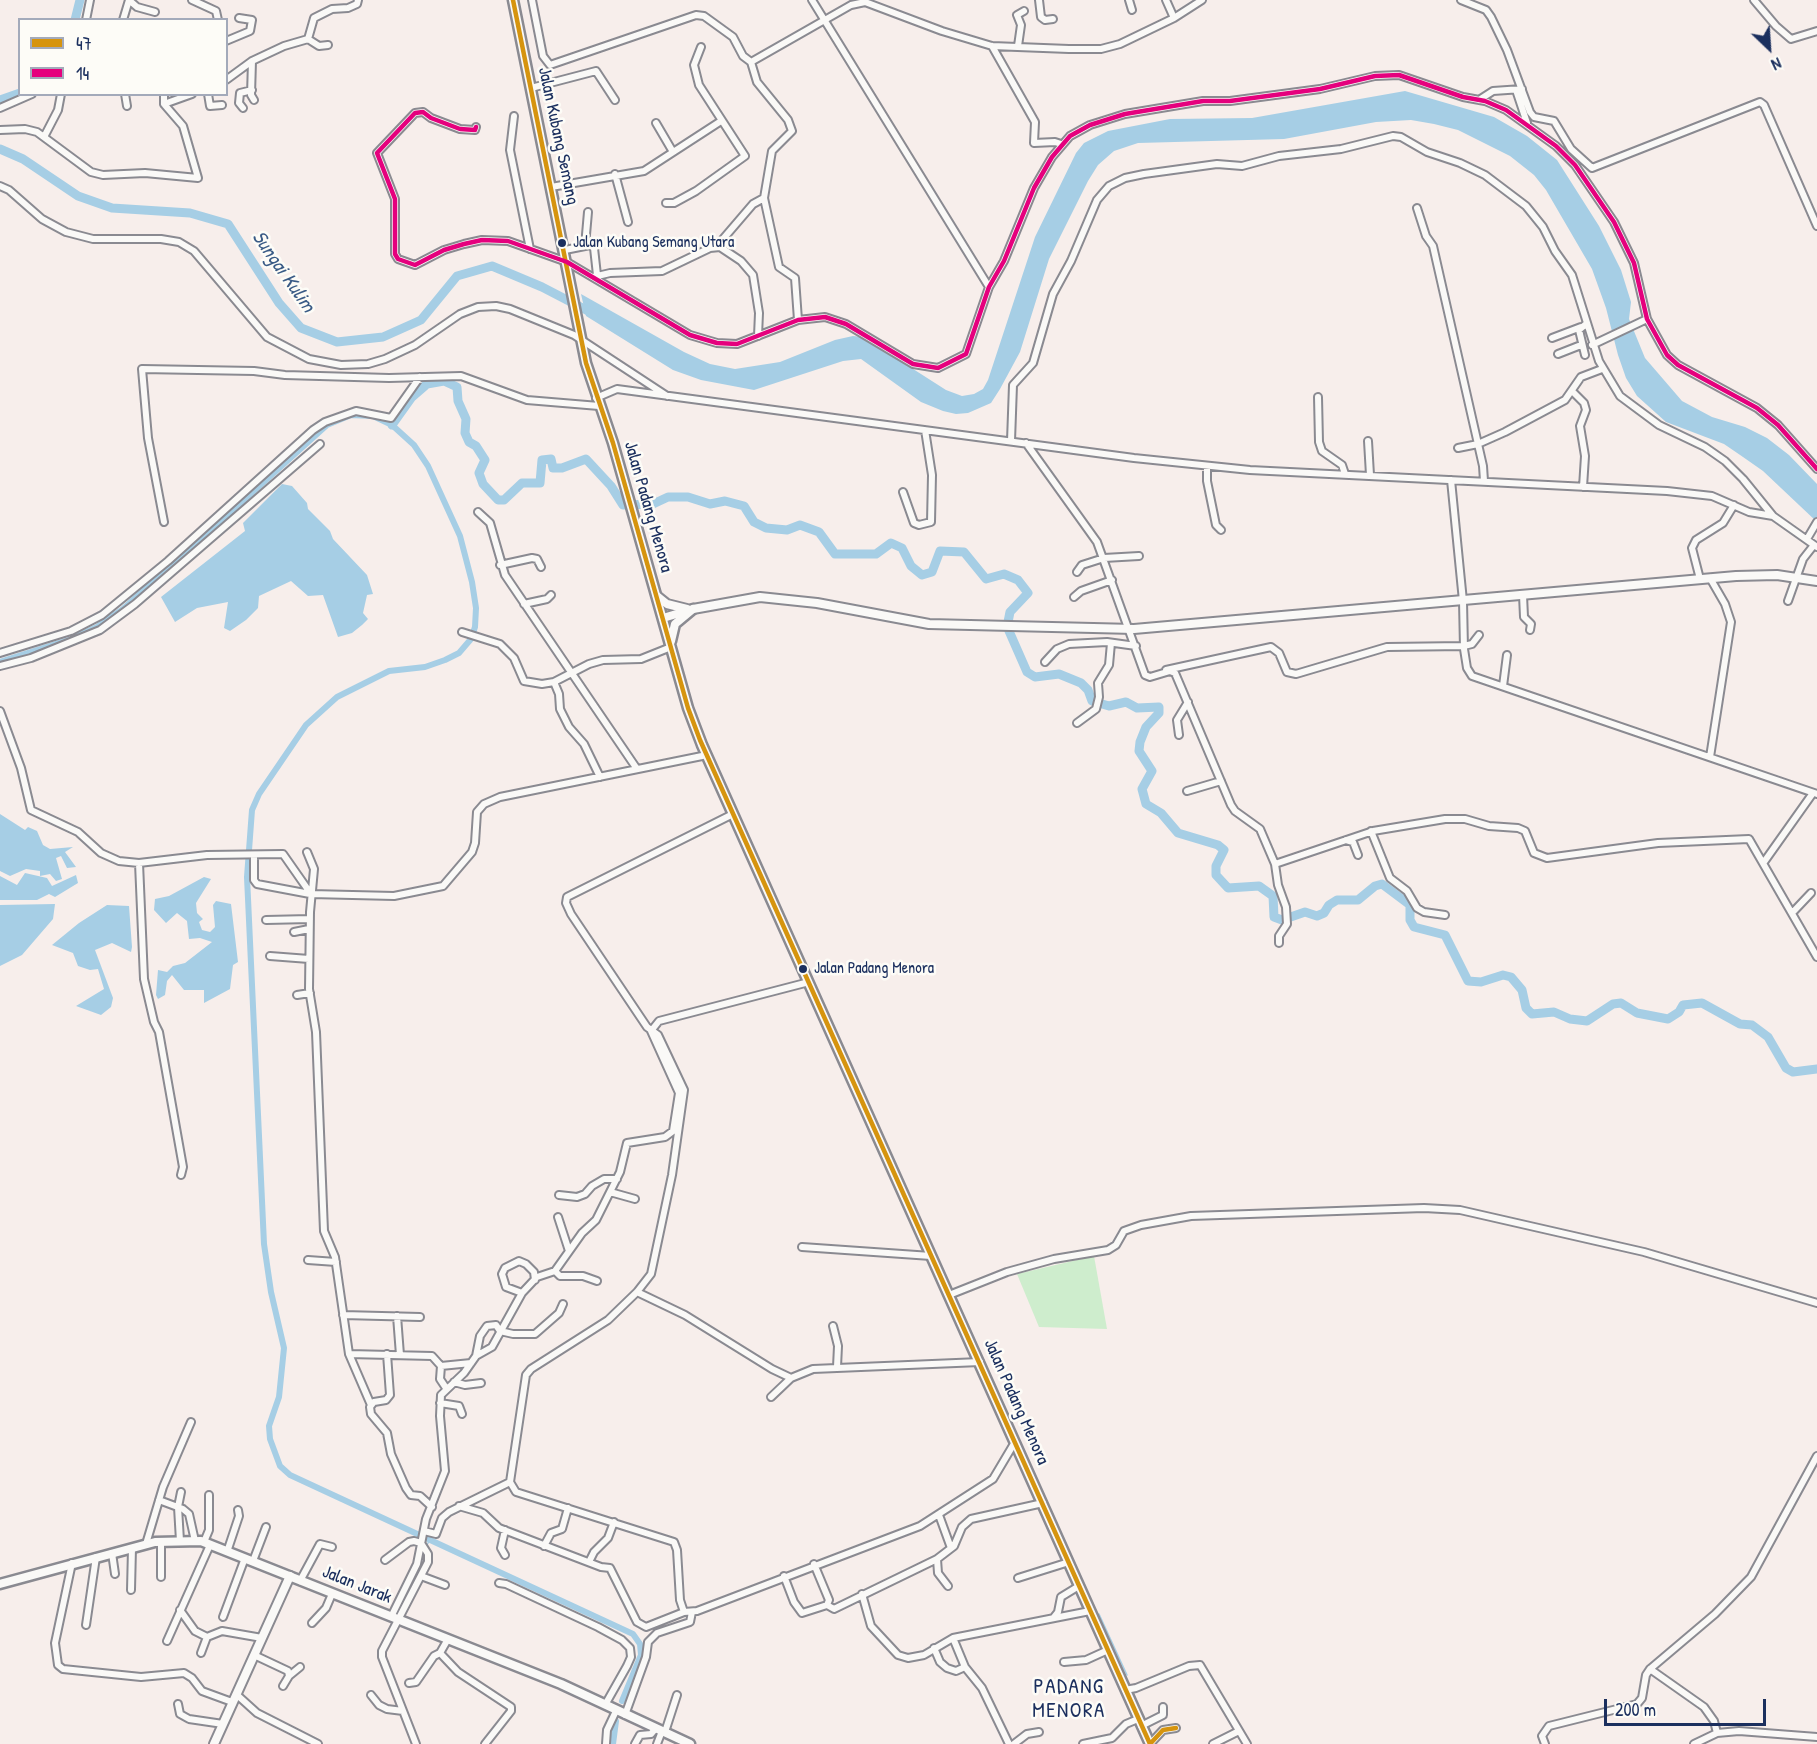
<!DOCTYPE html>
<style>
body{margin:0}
#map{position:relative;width:1817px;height:1744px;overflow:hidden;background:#f7eeeb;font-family:"Patrick Hand",sans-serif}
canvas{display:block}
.legend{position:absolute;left:18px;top:18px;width:210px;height:78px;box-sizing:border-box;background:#fdfcf7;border:2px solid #a3aaba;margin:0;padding:8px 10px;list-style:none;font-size:18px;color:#1b2f5e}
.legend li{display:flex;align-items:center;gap:12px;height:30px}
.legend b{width:30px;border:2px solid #a3aaba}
.north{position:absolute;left:1739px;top:18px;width:60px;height:60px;-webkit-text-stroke:4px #fdfcf7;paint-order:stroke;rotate:155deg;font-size:16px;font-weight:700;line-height:24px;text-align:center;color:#1b2f5e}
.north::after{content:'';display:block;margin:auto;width:21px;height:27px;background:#1b2f5e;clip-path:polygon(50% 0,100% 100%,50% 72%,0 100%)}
.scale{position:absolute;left:1604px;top:1699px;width:162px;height:27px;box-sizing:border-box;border:3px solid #1b2f5e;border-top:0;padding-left:8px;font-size:18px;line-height:21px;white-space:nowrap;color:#1b2f5e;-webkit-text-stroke:4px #fdfcf7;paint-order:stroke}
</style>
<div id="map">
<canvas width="1817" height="1744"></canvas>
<ul class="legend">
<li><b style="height:8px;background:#d6940e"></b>47</li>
<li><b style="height:8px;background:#e5007d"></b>14</li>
</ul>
<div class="north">N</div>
<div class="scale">200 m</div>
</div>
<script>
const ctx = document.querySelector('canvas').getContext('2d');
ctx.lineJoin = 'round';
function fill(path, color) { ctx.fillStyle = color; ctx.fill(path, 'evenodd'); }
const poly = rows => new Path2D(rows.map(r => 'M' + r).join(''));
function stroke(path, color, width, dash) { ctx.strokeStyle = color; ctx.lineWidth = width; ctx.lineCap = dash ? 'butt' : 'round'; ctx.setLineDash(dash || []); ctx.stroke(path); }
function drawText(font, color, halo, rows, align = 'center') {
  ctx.font = font + ' "Patrick Hand",sans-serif'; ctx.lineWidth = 5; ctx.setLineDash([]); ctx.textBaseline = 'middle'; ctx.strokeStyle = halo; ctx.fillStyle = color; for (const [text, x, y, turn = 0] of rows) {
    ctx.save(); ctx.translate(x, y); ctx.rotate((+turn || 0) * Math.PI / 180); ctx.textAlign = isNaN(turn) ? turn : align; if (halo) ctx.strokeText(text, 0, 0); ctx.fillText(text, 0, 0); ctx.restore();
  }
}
const green = poly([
 [1094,1256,1107,1329,1039,1327,1017,1274]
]);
const water = poly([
 [1405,91,1494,117,1527,136,1557,160,1599,226,1621,270,1631,302,1629,319,1645,358,1682,401,1712,417,1745,427,1767,438,1789,455,1817,484,1817,522,1763,471,1743,457,1724,444,1666,422,1637,396,1626,378,1618,355,1606,308,1592,269,1546,190,1534,175,1510,156,1458,130,1434,124,1411,120,1376,122,1284,139,1138,143,1114,151,1098,165,1088,181,1049,259,1020,352,1000,389,991,403,968,413,956,414,943,411,921,402,861,359,843,361,754,390,701,380,673,370,586,316,581,294,684,352,710,364,735,369,780,362,835,340,853,336,863,337,946,390,962,396,974,394,983,389,988,380,1035,237,1076,153,1084,143,1108,131,1170,119,1252,118],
 [282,484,292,486,307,503,308,509,330,531,333,539,367,575,373,594,367,595,363,613,368,619,362,625,352,633,338,637,323,595,308,596,291,581,259,596,258,608,246,620,230,631,224,628,228,602,197,608,175,622,161,597,245,531,243,523],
 [0,814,25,830,28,827,37,831,43,845,50,849,73,847,65,852,76,867,67,868,61,856,56,858,62,879,56,881,50,874,40,876,40,871,26,869,10,876,0,871],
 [25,873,47,878,52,886,76,875,78,883,55,897,49,894,37,900,0,900,0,876,17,885],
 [204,877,211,879,196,903,197,913,203,919,199,922,202,930,210,932,215,927,213,905,216,901,231,904,238,962,233,965,230,989,204,1003,204,990,184,990,172,975,167,981,165,995,158,999,156,995,158,970,167,972,173,966,185,963,212,942,200,938,189,939,187,921,177,913,166,923,154,910,155,899,169,896],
 [55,904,53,919,22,955,0,966,0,905],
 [107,905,129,906,132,947,131,952,112,943,95,950,113,998,111,1007,101,1015,76,1006,104,989,98,969,90,970,78,966,73,953,52,945,79,923]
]);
const stream = poly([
 [427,1545,430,1539],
 [421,1562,425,1552],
 [401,1606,414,1577],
 [1099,1614,1127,1675]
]);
const canal = poly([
 [77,636,97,627,123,609,327,425,351,415,373,416,392,425,414,445,428,466,460,536,472,582,476,608,475,627,471,639,459,653,445,660,425,667,389,671,337,697,306,725,259,794,252,810,247,877,264,1244,271,1292,284,1348,279,1397,269,1426,270,1439,280,1466,290,1475,633,1634,640,1644,641,1655,622,1701],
 [0,662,68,640],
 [613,1744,616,1721]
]);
const river = poly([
 [75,20,80,0],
 [0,100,20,93],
 [0,149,23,159,78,196,112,208,190,213,228,224,279,303,301,328,337,342,383,337,421,320,457,276,492,266,542,287,594,314],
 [392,425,412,397,427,384,444,381,457,387,458,401,466,419,465,433,469,442,476,446,485,460,479,473,483,484,498,500,504,500,522,483,540,483,542,460,551,459,553,468,562,468,586,459,611,486,623,505,653,504,668,497,688,497,710,504,725,501,744,506,754,522,766,528,787,530,800,525,819,532,835,554,876,554,891,543,902,548,911,566,922,575,932,572,940,551,964,552,986,579,1004,574,1018,580,1028,593,1010,612,1008,622],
 [1009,631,1027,672,1035,677,1059,674,1081,683,1088,690,1092,701,1109,706,1126,702,1137,708,1159,707,1159,713,1146,727,1140,742,1139,751,1152,771,1142,789,1146,804,1161,813,1178,833,1218,845,1224,850,1216,866,1216,875,1228,888,1259,886,1273,896,1274,917,1282,920,1305,912,1317,916,1324,913,1329,905,1337,900,1358,900,1375,886,1382,884,1410,905,1410,920,1414,927,1445,935,1468,981,1481,982,1503,975,1511,977,1522,990,1526,1008,1532,1014,1554,1012,1570,1019,1587,1021,1613,1004,1621,1003,1637,1013,1668,1019,1679,1012,1683,1005,1702,1003,1740,1024,1752,1025,1768,1037,1786,1068,1793,1072,1817,1069]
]);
const minor = poly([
 [129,0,137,7,155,12],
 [192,0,216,11,218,20],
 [532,0,543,56,550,65,696,15,704,16,733,37,743,56,751,62,757,82,788,120,792,131,772,151,764,198,779,267,795,278,798,320],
 [812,0,989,287],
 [1039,0,1041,17,1045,20,1053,19],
 [1129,0,1132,10],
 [1166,0,1174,18],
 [1461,0,1486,10,1491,17,1507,50,1530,112,1534,117,1554,121,1571,149,1592,168,1760,102,1764,105,1817,226],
 [1754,0,1776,26,1791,39,1817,31],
 [86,20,90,0],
 [123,20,129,0],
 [308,39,314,18,332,9,348,8,357,4,358,0],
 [226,41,250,31,252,20,239,18],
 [992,46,1035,122,1034,143,1055,142,1061,144],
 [1018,46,1021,25,1017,15,1024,11],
 [252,61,251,95,254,100],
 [751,62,851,5,865,2,942,31,992,46,1069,49,1101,49,1120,44,1174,18,1202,0],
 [226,80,252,61,284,46,308,39,319,46,328,45],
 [531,88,596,71,615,100],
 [1516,90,1527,123],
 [125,94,127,106],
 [208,94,210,106,222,105],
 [1479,100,1493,91,1522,89],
 [164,104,192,94],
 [0,108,32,94],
 [243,108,239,103,240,93,252,90],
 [514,116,510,150,530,249],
 [656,123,673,152],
 [476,127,475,130,460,129,431,118,423,112,415,113,377,153,395,199,395,254,398,259,415,265,444,250,464,244,482,240,508,241,567,262,690,335,717,343,737,344,798,320,825,317,846,324,913,364,938,368,966,354,989,287,1004,261,1034,188,1052,157,1070,136,1090,125,1125,114,1203,101,1230,101,1320,89,1375,76,1399,75,1463,97,1485,101,1506,110,1556,146,1575,165,1614,222,1634,263,1647,319,1667,355,1678,365,1757,408,1778,425,1817,469],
 [0,130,25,129,37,132,91,172,103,175,145,173,198,178,183,126,164,104,164,94],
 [44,137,58,110,61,94],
 [615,174,628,222],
 [0,186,9,190,42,219,66,232,93,239,161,239,179,242,194,251,267,337,309,359,341,365,368,364,385,359,415,345,460,314,478,307,496,306,510,309,574,335,667,396],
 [551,187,644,171,721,121],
 [666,203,674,203,696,191,745,156,699,85,694,65,701,47],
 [1417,208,1426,236,1433,246,1483,466,1484,481],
 [585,246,588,212],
 [720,247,723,239,753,204,764,198],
 [565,250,590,245,594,248,597,275],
 [593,277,610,273,662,271,710,248,720,247,741,261,753,275,759,313,758,336],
 [1552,338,1581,327],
 [1592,345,1647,319],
 [1558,354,1581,345],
 [1585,355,1579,330,1586,324],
 [1573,392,1584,403,1586,410,1580,426,1585,456,1583,487],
 [1318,397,1319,442,1322,451,1342,465,1345,474],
 [596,398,617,389,1134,458,1250,470,1667,491,1712,496,1749,512,1773,516,1817,547],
 [1011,441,1013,385,1033,363,1053,294,1071,261,1097,200,1109,186,1125,178,1144,174,1217,164,1242,166,1279,156,1341,149,1393,136,1401,137,1427,152,1460,163,1485,175,1526,206,1543,227,1555,251,1572,275,1599,361,1620,396,1659,425,1705,447,1725,461,1743,479,1773,516],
 [1368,441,1370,475],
 [1026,443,1097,542,1145,675,1150,677,1170,671,1175,673,1231,805,1235,811,1260,829,1275,864,1278,885,1286,907,1287,924,1279,936,1279,943],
 [1458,448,1478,444,1505,432,1565,400,1581,377,1602,369],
 [1207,466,1207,481,1216,525,1221,530],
 [1451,480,1463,601,1464,649,1467,668,1472,676,1817,794],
 [903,492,914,523,919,525,931,522,932,475,925,430],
 [478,512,490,523,505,575,637,769],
 [164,522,148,438,142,369,254,371,285,375,389,378,461,376,527,400,599,406],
 [1807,539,1817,522],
 [500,565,532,558,537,559,541,567],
 [1077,572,1082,565,1104,558,1139,556],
 [1700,579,1692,548,1696,540,1723,523,1734,505],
 [1523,595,1524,617,1531,624,1530,630],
 [1074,597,1081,591,1112,580],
 [1788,601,1803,559,1814,545],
 [524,604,547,599,551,595],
 [462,632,500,644,514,658,524,681,542,684,554,682,589,664,603,660,641,659,671,647],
 [0,653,71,631,102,615,168,561,313,430,325,422,356,411,391,418,420,377],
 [1045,662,1057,649,1069,644,1107,642,1136,646],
 [0,666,31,658,100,630,135,604,320,444],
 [1166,670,1271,647,1279,653,1287,672,1296,674,1387,647,1464,646,1472,644,1479,635],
 [554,682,559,694,560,709,569,727,584,744,600,777],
 [1503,686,1507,655],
 [0,711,21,768,31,810,78,832,101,853,119,861,139,863,207,855,283,854,311,894,394,896,443,886,472,852,475,843,477,812,484,804,500,797,707,755],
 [1077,723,1096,709,1099,697,1098,683,1109,665,1111,643],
 [1179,735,1177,720,1188,702],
 [1710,757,1731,622,1725,604,1710,578],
 [1187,791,1221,781],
 [1371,831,1390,878,1407,891,1417,908,1424,912,1445,915],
 [1346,840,1353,842,1358,855],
 [307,852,314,869,310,912,309,989,316,1032,324,1231,335,1257,349,1354,371,1405],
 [254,856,254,880,257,884,310,894],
 [1764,862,1813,793],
 [139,863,144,979,154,1022,159,1032,183,1167,181,1175],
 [1275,864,1373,831,1445,819,1465,819,1489,826,1518,828,1525,831,1534,853,1547,858,1658,843,1749,839,1817,957],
 [1793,912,1811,893],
 [266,920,310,919],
 [294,932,309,929],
 [270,956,309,959],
 [297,995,310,993],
 [610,1192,635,1199],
 [559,1195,577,1197,585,1194,592,1186,604,1179,617,1179],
 [558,1217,569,1251],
 [802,1247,931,1256],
 [308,1260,336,1262],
 [555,1271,560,1276,583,1276,597,1281],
 [637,1292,685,1315,772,1369,791,1378,813,1369,980,1362],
 [522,1293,506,1287,502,1274,505,1268,519,1261,526,1264,534,1272,535,1280],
 [949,1295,1007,1272,1054,1259,1108,1250,1116,1245,1124,1231,1141,1225,1191,1216,1424,1208,1460,1210,1644,1252,1817,1303],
 [343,1315,420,1317],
 [397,1316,400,1355],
 [833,1326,838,1346,837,1367],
 [349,1354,432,1356,441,1366,471,1363],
 [387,1354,390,1395,386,1400,374,1402,370,1407,371,1414,387,1433,391,1454,406,1488,411,1495,420,1496,432,1507],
 [476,1356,480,1336,487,1326,496,1325,500,1331,513,1334,535,1334,559,1313,563,1304],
 [441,1366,440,1379,446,1388],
 [454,1382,465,1385,481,1383],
 [771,1397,791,1378],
 [440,1403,459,1406,462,1414],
 [159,1500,183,1509,189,1514,195,1541],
 [459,1506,483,1513,499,1528,601,1567,610,1568,637,1622,646,1627,684,1612,697,1611,920,1526,993,1479,1015,1442],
 [939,1515,951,1548],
 [505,1530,501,1548,505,1555],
 [424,1531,436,1534,442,1518,449,1512,510,1482],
 [161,1541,161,1577],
 [180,1541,178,1507,181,1492],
 [204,1542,209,1530,209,1495],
 [146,1544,163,1487,191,1422],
 [544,1546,551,1533,562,1529,568,1508],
 [227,1552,239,1516,238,1510],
 [112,1553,115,1574],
 [937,1559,938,1573,948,1586],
 [385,1560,409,1542,414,1541,421,1543,428,1554,428,1562,382,1651,382,1657,416,1744],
 [253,1561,266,1527],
 [589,1562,594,1552,608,1538,614,1522],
 [72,1563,55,1643,58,1665,63,1669,141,1677,184,1673,192,1678,202,1691,232,1702],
 [814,1564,829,1600,827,1605],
 [421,1576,445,1585],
 [784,1576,794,1602,802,1613,827,1605,834,1609,937,1559,954,1546,962,1527,971,1519,1043,1503],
 [1018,1578,1069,1562],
 [300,1581,320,1544,332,1547],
 [499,1583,506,1584,598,1627,622,1640,630,1648,631,1657,627,1666,605,1705],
 [131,1590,132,1548],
 [862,1594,871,1626,898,1655,908,1658,924,1655,953,1638,1090,1611],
 [180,1610,195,1631,207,1637,222,1631,262,1638],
 [684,1612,680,1600,677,1550,674,1542,516,1492,510,1482,526,1375,531,1369,608,1320,637,1292,651,1274,672,1175,684,1090,658,1035,647,1027,571,914,566,903,567,897,733,814],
 [223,1617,245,1558],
 [391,1617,417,1564,426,1519,445,1471,440,1416,441,1395,464,1373,476,1356,492,1347,522,1293,537,1277,555,1271,582,1233,596,1220,620,1172,627,1143,665,1137,673,1131,679,1093,651,1031,659,1021,809,982],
 [1054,1617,1058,1612,1061,1597,1079,1586],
 [312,1623,326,1608,332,1594],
 [86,1625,96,1557],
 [953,1638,965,1667,982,1688,1009,1744],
 [167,1641,210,1545],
 [934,1648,940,1662,947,1668,956,1671,965,1667],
 [201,1653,207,1637],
 [440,1653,458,1672,511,1707,511,1711,485,1744],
 [254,1655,288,1671,289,1676,283,1686],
 [1064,1662,1086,1660,1108,1650],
 [1650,1669,1704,1707,1714,1721,1717,1733],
 [289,1676,300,1667],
 [409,1683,416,1682,434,1656,440,1653,448,1639],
 [1125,1690,1136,1688,1189,1666,1200,1665,1247,1744],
 [236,1694,257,1713,318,1744],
 [371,1695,379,1705,387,1709,403,1711],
 [178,1704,180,1714,189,1719,223,1724],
 [625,1715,646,1657,648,1642,657,1633,690,1622,692,1612],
 [1141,1726,1163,1715,1163,1707],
 [665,1732,677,1695],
 [606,1744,607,1730,616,1711],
 [635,1744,640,1735,651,1734,656,1728],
 [657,1744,662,1731],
 [1014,1744,1027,1734,1039,1732],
 [1083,1744,1112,1738,1126,1724,1138,1719],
 [1150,1744,1163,1730,1176,1728],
 [1213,1744,1239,1731],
 [1545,1744,1542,1736,1549,1726,1637,1704,1642,1698,1646,1675,1650,1669,1715,1614,1751,1577,1817,1456],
 [1694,1744,1717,1733,1739,1731,1817,1737]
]);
const tertiary = poly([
 [657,596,667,604,687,609],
 [663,618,693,609,760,597,817,603,929,624,1134,629,1736,576,1777,575,1817,581],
 [214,1744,290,1576]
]);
const secondary = poly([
 [513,0,586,363,613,443,688,708,702,745,1150,1744],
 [671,641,675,624,693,609],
 [0,1584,155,1542,201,1541,561,1684,690,1744]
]);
const bus1 = poly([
 [513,0,586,363,613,443,688,708,700,740,1150,1744,1163,1730,1176,1728]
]);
const bus2 = poly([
 [476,127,475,130,460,129,431,118,423,112,415,113,377,153,395,199,395,254,398,259,415,265,444,250,464,244,482,240,508,241,567,262,690,335,717,343,737,344,798,320,825,317,846,324,913,364,938,368,966,354,989,287,1004,261,1034,188,1052,157,1070,136,1090,125,1125,114,1203,101,1230,101,1320,89,1375,76,1399,75,1463,97,1485,101,1506,110,1556,146,1575,165,1614,222,1634,263,1647,319,1667,355,1678,365,1757,408,1778,425,1817,469]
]);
const markers = [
 [562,243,5,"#1b2f5e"],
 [803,969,5,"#1b2f5e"]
];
const busNames = [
 ["Jalan Kubang Semang Utara",573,243],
 ["Jalan Padang Menora",814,969]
];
const streetNames = [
 ["Jalan Kubang Semang",558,136,78],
 ["Jalan Padang Menora",648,507,74],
 ["Jalan Padang Menora",1016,1402,66],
 ["Jalan Jarak",357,1585,22]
];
const waterNames = [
 ["Sungai Kulim",283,272,55]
];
const quarterNames = [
 ["PADANG",1069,1687],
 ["MENORA",1069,1711]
];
fill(green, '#ceedcd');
fill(water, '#a6cee5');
stroke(stream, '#a6cee5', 1.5);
stroke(canal, '#a6cee5', 6);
stroke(river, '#a6cee5', 9);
stroke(minor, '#8a8a91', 10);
stroke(tertiary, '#8a8a91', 12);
stroke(secondary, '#8a8a91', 13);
stroke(minor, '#faf9f7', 6);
stroke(tertiary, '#faf9f7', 8);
stroke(secondary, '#faf9f7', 8);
stroke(bus1, '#d6940e', 4.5);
stroke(bus2, '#e5007d', 4.5);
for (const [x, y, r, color] of markers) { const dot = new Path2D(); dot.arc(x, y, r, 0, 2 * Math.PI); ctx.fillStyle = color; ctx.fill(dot); stroke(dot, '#fdfcf7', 2); }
drawText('16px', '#1b2f5e', '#fdfcf7', busNames, 'left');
drawText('18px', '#1b2f5e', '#fdfcf7', streetNames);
drawText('italic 20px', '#3a5b86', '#fdfcf7', waterNames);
ctx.letterSpacing = '1.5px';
drawText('21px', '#1b2f5e', '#fdfcf7', quarterNames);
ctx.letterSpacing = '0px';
</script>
